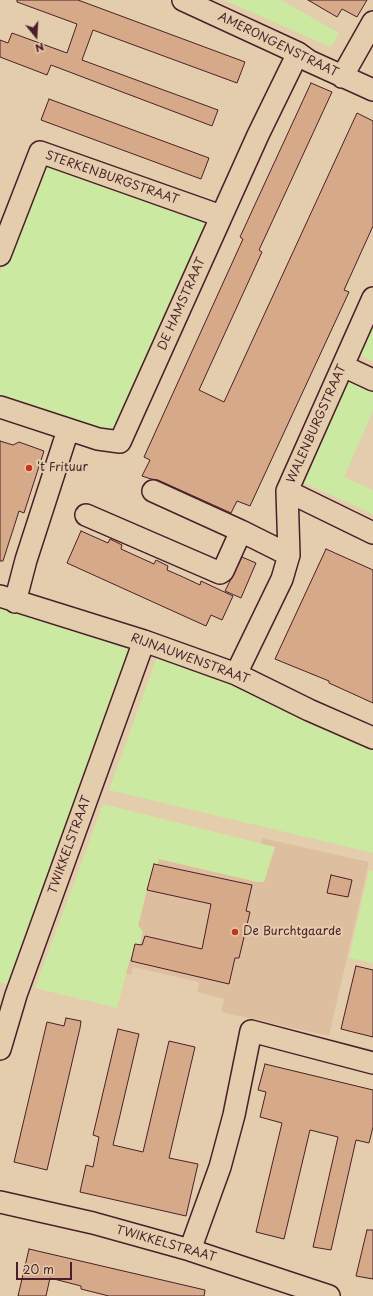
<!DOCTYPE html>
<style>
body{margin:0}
#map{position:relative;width:373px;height:1296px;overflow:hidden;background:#e4cdad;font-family:"Playpen Sans",sans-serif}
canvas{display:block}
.north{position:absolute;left:16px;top:16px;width:40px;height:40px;-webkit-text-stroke:3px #e4cdad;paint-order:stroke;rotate:162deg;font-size:11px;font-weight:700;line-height:16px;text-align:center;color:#4a1f2b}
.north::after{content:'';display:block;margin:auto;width:14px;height:18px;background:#4a1f2b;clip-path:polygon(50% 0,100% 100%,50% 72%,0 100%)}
.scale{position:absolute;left:16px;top:1262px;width:56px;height:18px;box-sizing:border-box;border:2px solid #4a1f2b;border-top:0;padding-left:5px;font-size:12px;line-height:14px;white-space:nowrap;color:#4a1f2b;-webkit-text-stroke:3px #e4cdad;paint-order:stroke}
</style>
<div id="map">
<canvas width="373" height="1296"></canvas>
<div class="north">N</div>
<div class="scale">20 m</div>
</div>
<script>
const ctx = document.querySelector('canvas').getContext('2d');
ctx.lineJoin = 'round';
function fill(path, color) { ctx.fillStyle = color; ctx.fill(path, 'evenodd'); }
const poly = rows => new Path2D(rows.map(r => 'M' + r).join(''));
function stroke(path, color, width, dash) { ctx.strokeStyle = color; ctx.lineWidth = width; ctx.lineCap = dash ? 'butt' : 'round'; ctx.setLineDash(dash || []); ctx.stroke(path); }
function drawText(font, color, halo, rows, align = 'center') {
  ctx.font = font + ' "Playpen Sans",sans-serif'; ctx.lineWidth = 4; ctx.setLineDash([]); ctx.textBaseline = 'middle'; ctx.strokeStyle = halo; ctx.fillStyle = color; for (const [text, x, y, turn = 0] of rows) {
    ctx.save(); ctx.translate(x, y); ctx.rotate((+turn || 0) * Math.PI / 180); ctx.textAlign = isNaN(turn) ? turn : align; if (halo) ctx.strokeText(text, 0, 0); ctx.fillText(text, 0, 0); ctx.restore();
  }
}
const built = poly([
 [262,838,369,862,329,1036,221,1012,224,999,197,992,199,982,133,967,131,975,114,971,140,855,252,880]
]);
const green = poly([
 [224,0,281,0,339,33,331,47],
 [43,159,211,223,114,434,0,397,0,273],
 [373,319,373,361,359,355],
 [348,380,373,392,373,411,344,477,373,490,373,514,304,483],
 [0,605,131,650,8,985,0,982],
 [157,657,204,670,373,745,373,853,109,790],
 [103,804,275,847,264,882,257,882,159,859,152,886,148,886,138,926,143,931,137,960,130,959,117,1008,35,988],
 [369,870,373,871,373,963,349,958]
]);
const building = poly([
 [17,0,78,0,245,62,237,83,93,30,82,60,218,110,212,126,51,65,47,75,0,57,0,40,8,43,12,33,67,53,77,24,17,2,17,0],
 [308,0,367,0,357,17,342,9,337,17,308,0],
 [311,83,332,92,259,250,262,252,199,390,224,402,357,113,373,121,373,226,344,290,349,292,250,506,237,501,231,513,158,480,151,479,142,476,150,460,144,457,243,239,240,237,311,83],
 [49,99,209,158,201,179,41,120,49,99],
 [0,441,13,445,19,442,44,451,24,513,19,511,3,561,0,561,0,441],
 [81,531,108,543,110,539,122,545,121,549,154,564,156,560,168,566,167,570,183,577,200,585,201,581,233,596,222,620,211,615,206,626,67,563,81,531],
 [326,549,373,570,373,703,329,683,329,681,275,659,326,549],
 [242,557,256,563,241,598,225,591,242,557],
 [154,864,252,885,246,911,250,912,245,933,239,958,235,958,229,984,131,961,135,944,142,945,145,936,202,949,211,904,147,890,154,864],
 [331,875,352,880,348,897,327,893,331,875],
 [356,966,373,970,373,1037,341,1029,356,966],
 [66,1018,81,1021,80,1028,47,1170,14,1162,47,1022,64,1026,66,1018],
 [118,1029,139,1034,113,1145,143,1152,169,1041,195,1047,169,1158,198,1164,186,1216,80,1192,86,1165,93,1167,99,1137,93,1135,118,1029],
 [265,1064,373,1090,373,1127,369,1143,356,1140,331,1250,313,1247,338,1137,310,1130,284,1239,256,1232,282,1123,260,1117,266,1092,258,1090,265,1064],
 [367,1230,373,1230,373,1279,356,1276,367,1230],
 [29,1249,205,1290,204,1296,109,1296,81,1289,81,1286,50,1278,46,1296,18,1296,29,1249]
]);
const street = poly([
 [183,0,298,53,309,61,373,90],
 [342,77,373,22],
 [0,255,40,152,221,216],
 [343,366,373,380],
 [0,407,98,439,120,442,258,135,298,53],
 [153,491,241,531,289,555],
 [287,491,373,533],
 [86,515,220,573,223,571,241,531],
 [0,596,144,641,236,674,309,710,373,738],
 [15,602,26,560,68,430],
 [236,674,282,579,289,555,287,491,373,298],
 [0,1049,16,995,144,641],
 [0,1202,93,1223,190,1250,329,1296],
 [190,1250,220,1167,234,1115,251,1031,373,1063]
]);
const markers = [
 [29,468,4,"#c8321e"],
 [235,932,4,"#c8321e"]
];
const streetNames = [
 ["AMERONGENSTRAAT",278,45,26],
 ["STERKENBURGSTRAAT",112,178,19],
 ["DE HAMSTRAAT",182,304,-66],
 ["WALENBURGSTRAAT",317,424,-66],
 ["RIJNAUWENSTRAAT",190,659,20],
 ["TWIKKELSTRAAT",70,845,-70],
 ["TWIKKELSTRAAT",166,1244,16]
];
const poiNames = [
 ["'t Frituur",37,468],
 ["De Burchtgaarde",243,932]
];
fill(built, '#ddbfa0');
fill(green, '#cbe9a1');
fill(building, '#d6aa89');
stroke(building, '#4a1f2b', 1);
stroke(street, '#4a1f2b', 24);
stroke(street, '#e4cdad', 21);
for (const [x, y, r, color] of markers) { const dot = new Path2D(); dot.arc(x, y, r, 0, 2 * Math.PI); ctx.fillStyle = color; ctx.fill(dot); stroke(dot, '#e4cdad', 1.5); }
drawText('12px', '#4a1f2b', '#e4cdad', streetNames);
drawText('12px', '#4a1f2b', '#e4cdad', poiNames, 'left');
</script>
